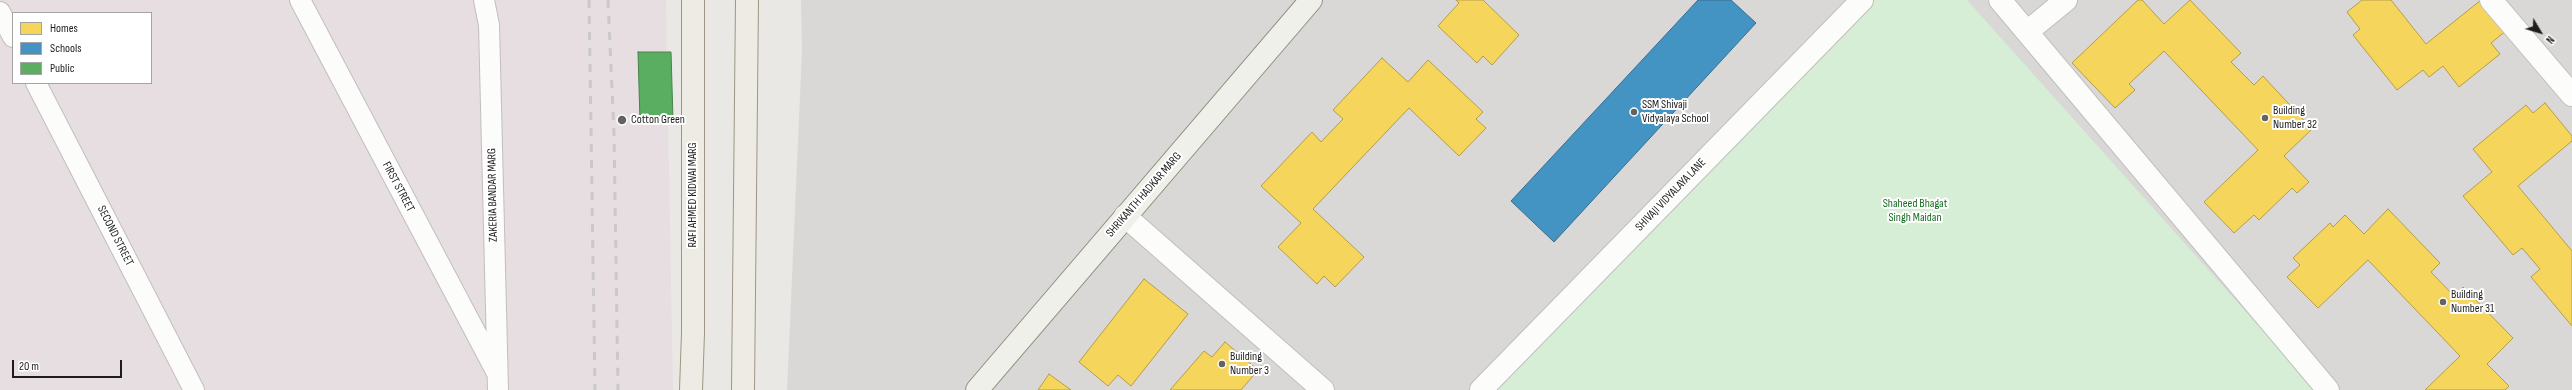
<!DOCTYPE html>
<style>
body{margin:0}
#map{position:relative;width:2572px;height:390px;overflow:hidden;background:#eae8e4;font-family:"Sofia Sans Condensed",sans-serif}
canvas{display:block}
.legend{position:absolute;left:12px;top:12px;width:140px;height:72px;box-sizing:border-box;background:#fff;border:1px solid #a4a4a4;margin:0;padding:5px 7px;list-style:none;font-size:12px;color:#1c1c1c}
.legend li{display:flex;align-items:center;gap:8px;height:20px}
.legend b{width:20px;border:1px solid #a4a4a4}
.north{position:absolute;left:2520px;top:12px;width:40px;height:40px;-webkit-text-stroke:3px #fff;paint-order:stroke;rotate:128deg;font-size:11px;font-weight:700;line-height:16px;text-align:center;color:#1c1c1c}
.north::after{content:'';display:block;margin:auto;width:14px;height:18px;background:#1c1c1c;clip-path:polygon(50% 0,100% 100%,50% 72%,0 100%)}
.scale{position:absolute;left:12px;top:360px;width:110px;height:18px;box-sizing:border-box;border:2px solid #1c1c1c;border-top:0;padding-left:5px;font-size:12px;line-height:14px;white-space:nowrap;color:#1c1c1c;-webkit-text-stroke:3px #fff;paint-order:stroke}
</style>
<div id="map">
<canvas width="2572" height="390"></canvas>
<ul class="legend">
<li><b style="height:11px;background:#f6d55c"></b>Homes</li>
<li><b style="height:11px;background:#4393c3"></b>Schools</li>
<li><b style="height:11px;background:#5aae61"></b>Public</li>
</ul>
<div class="north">N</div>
<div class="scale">20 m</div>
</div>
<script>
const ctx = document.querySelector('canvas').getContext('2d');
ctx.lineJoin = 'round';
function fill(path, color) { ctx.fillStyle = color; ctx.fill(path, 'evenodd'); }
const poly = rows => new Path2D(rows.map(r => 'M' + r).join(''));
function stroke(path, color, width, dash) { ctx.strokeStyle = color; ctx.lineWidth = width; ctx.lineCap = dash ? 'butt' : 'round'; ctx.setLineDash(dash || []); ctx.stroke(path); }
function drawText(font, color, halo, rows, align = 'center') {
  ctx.font = font + ' "Sofia Sans Condensed",sans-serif'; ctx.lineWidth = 4; ctx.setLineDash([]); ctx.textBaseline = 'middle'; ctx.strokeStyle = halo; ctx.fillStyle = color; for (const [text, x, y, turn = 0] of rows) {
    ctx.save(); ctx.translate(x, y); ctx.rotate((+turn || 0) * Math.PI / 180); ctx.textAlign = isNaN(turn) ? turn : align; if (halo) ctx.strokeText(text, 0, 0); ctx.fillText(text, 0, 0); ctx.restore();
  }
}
const residential = poly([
 [801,0,2572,0,2572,390,787,390,802,50]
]);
const industrial = poly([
 [0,0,666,0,673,390,0,390],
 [13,13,151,13,151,83,13,83]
]);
const park = poly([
 [1870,0,1967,0,2316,390,1489,390]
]);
const homes = poly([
 [1456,0,1483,0,1519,35,1492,65,1483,56,1477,63,1438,26,1459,3,1456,0],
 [2138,0,2142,0,2164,24,2190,0,2241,53,2231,62,2254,85,2263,76,2312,129,2284,156,2309,182,2297,193,2292,188,2259,220,2254,215,2234,233,2204,202,2258,150,2164,51,2129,84,2135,90,2115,108,2072,63,2138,0],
 [2362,0,2391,0,2426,44,2481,0,2507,30,2491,43,2500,54,2459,87,2443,66,2429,77,2423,70,2397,90,2353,35,2360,29,2347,12,2362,0],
 [1382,58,1408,82,1428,60,1483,112,1476,119,1486,128,1459,156,1409,108,1313,209,1364,257,1335,287,1324,276,1317,284,1278,247,1301,223,1261,186,1312,132,1321,142,1343,119,1333,110,1382,58],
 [2545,103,2572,136,2572,141,2518,186,2572,251,2572,326,2531,277,2540,269,2522,248,2513,255,2463,196,2492,172,2473,149,2526,105,2533,113,2545,103],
 [2388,209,2440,263,2431,272,2454,296,2463,287,2513,338,2487,364,2509,386,2505,390,2425,390,2460,356,2368,260,2318,308,2287,277,2300,265,2293,258,2330,223,2333,227,2345,215,2364,234,2388,209],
 [1144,279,1188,314,1131,386,1118,375,1108,386,1079,362,1144,279],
 [1225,342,1258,370,1241,390,1170,390,1204,351,1212,357,1225,342],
 [1049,374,1071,390,1038,390,1049,374]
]);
const schools = poly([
 [1698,0,1731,0,1756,23,1554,242,1511,201,1698,0]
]);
const public = poly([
 [638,52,671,52,673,120,640,121,638,52]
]);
const lane = poly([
 [300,0,497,373],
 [484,0,489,25,498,390],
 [0,12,13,37],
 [36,83,194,390]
]);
const street = poly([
 [2000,0,2328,390],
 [2491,0,2572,95],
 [2027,32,2066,0],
 [1125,216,1323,390],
 [1481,390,1862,0]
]);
const secondary = poly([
 [977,390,1311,0]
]);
const primary = poly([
 [691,390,693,333,693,0],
 [743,390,747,0]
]);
const rail = poly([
 [589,0,595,390],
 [608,0,614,133,618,390]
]);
const markers = [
 [1634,112,4,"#646362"],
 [2265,118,4,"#646362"],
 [622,120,5,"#646362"],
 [2443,302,4,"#646362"],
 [1222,364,4,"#646362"]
];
const poiNames = [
 ["SSM Shivaji",1642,105],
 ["Vidyalaya School",1642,119],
 ["Building",2273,111],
 ["Number 32",2273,125],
 ["Cotton Green",631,120],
 ["Building",2451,295],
 ["Number 31",2451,309],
 ["Building",1230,357],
 ["Number 3",1230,371]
];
const streetNames = [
 ["FIRST STREET",398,187,62],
 ["ZAKERIA BANDAR MARG",493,195,-91],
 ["RAFI AHMED KIDWAI MARG",693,195,-90],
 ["SHRIKANTH HADKAR MARG",1144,195,-49],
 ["SHIVAJI VIDYALAYA LANE",1671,195,-46],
 ["SECOND STREET",115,236,63]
];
const parkNames = [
 ["Shaheed Bhagat",1915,204],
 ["Singh Maidan",1915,218]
];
fill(residential, '#d9d8d6');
fill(industrial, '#e7dee2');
fill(park, '#d5eed5');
fill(homes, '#f6d55c');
stroke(homes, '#b59e49', 1);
fill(schools, '#4393c3');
stroke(schools, '#376f91', 1);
fill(public, '#5aae61');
stroke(public, '#47824c', 1);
stroke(lane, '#c0bfbd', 22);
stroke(street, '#c0bfbd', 24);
stroke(secondary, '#8f917f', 24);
stroke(primary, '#9d9684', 24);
stroke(lane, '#fcfcfb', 20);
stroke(street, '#fcfcfb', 22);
stroke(secondary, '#f0f0ea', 22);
stroke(primary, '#eeebe4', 22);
stroke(rail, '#c9c9c8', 3, [8, 8]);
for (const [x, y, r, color] of markers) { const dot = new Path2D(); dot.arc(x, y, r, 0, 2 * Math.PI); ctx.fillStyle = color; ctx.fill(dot); stroke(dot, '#fff', 1.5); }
drawText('12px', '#1c1c1c', '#fff', poiNames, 'left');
drawText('12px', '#1c1c1c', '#fff', streetNames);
drawText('12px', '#176c23', '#fff', parkNames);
</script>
